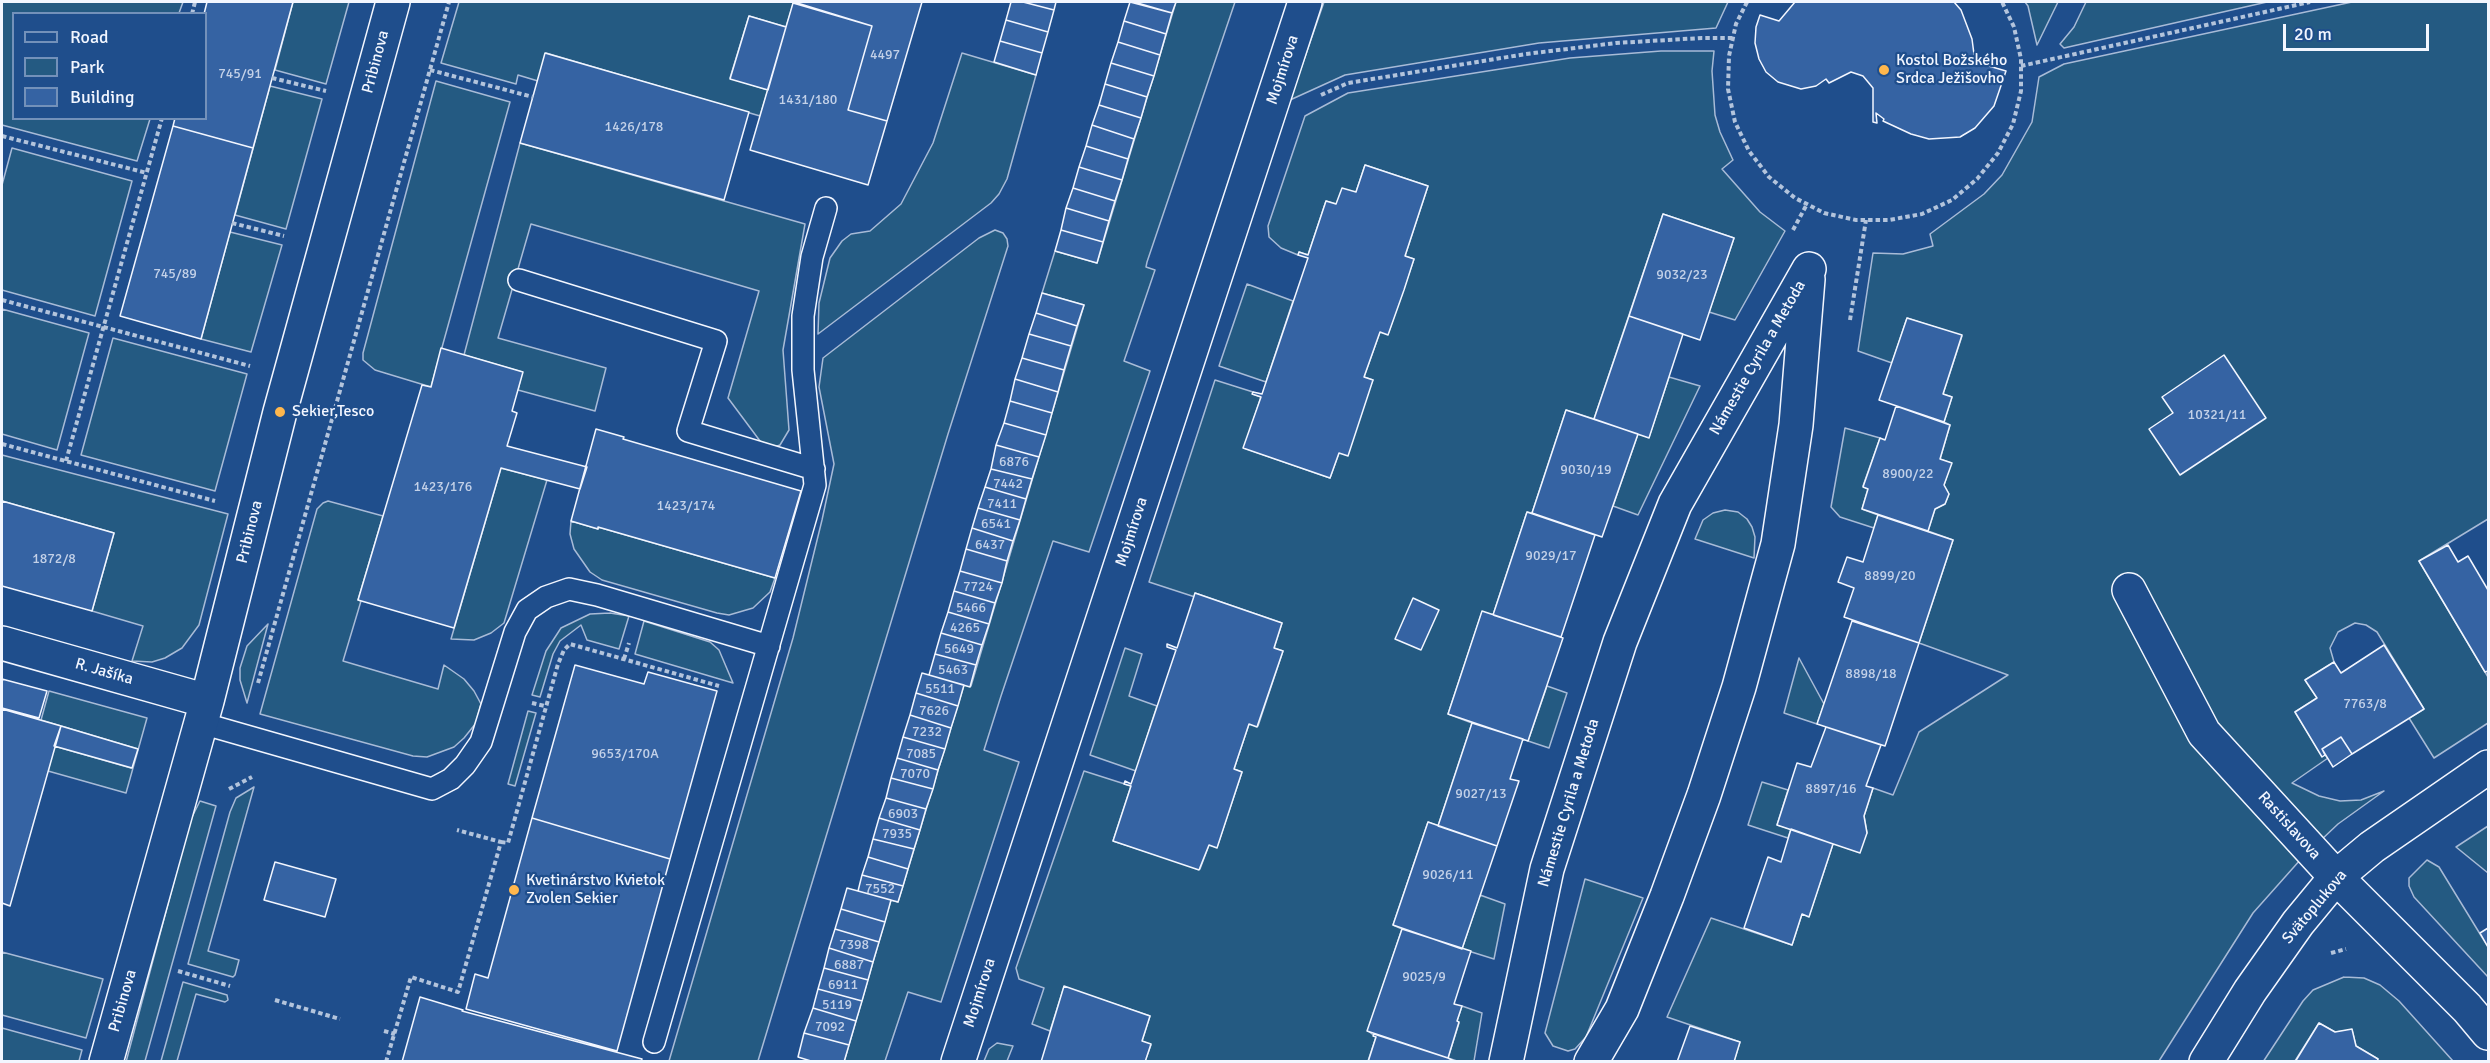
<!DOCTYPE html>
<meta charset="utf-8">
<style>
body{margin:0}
#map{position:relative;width:2490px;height:1063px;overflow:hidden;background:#1f4e8c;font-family:Signika,sans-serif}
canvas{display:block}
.frame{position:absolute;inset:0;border:3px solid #f2f6ff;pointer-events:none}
.legend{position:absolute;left:12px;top:12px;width:195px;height:108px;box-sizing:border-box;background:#1f4e8c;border:2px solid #7391ba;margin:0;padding:8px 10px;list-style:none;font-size:18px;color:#f2f6ff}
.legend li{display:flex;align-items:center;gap:12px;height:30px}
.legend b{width:30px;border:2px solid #7391ba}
.scale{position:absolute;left:2283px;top:24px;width:146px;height:27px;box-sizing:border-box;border:3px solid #f2f6ff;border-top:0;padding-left:8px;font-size:18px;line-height:21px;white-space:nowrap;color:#f2f6ff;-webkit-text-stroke:4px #1f4e8c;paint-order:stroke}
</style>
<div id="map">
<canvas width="2490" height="1063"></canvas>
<div class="frame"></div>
<ul class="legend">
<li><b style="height:8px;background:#1f4e8c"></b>Road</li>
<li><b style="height:16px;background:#245a82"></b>Park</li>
<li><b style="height:16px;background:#3563a3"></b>Building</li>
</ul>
<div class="scale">20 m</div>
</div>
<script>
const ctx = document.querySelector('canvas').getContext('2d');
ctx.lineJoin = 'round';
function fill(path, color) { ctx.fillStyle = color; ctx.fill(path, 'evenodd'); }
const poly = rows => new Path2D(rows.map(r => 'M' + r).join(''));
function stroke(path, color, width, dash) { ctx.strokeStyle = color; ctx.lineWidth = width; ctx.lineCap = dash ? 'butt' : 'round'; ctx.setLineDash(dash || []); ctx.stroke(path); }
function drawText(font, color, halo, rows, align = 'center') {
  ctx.font = font + ' Signika,sans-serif'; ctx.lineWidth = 4.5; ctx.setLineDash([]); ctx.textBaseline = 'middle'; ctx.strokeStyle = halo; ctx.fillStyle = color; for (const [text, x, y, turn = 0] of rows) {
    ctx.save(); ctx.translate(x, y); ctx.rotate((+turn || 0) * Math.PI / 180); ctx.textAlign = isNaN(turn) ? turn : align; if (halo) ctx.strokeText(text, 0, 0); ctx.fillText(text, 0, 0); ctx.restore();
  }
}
const green = poly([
 [2,2,183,2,179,13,14,14,14,118,150,119,137,161,2,125,2,2],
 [293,2,349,2,326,84,275,70,293,2],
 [459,2,794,2,786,27,749,16,730,78,768,90,760,116,546,53,538,81,518,75,516,84,441,63,459,2],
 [1176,2,1235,2,1147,262,1146,267,1155,270,1124,361,1150,371,1089,552,1053,541,1001,696,984,750,1019,762,941,1002,908,992,885,1061,844,1062,891,900,898,902,964,685,971,686,1084,305,1042,293,1055,251,1097,263,1176,2],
 [1324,2,1728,2,1716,28,1539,43,1345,75,1290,100,1324,2],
 [2025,2,2058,2,2037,45,2028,6,2025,2],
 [2086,2,2267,2,2064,48,2060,44,2074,27,2086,2],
 [2352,2,2488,2,2488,519,2419,561,2488,677,2488,723,2434,758,2409,718,2424,709,2377,632,2366,625,2355,623,2338,632,2330,648,2334,662,2305,680,2317,698,2295,712,2322,756,2325,755,2328,758,2292,783,2319,796,2340,801,2361,800,2384,791,2338,824,2301,859,2253,913,2159,1061,1734,1061,1740,1042,1667,1017,1711,918,1792,945,1802,914,1809,916,1833,844,1867,833,1864,816,1873,788,1893,795,1919,732,2008,675,1919,643,1953,540,1928,531,1935,509,1945,504,1949,494,1944,485,1951,463,1940,459,1950,425,1944,422,1952,397,1943,394,1962,336,1907,318,1892,363,1858,351,1873,253,1903,254,1933,246,1930,234,1984,194,2002,175,2032,122,2039,77,2064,64,2352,2],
 [1661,51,1714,51,1712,71,1715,115,1720,132,1733,160,1722,169,1760,212,1785,231,1735,320,1709,312,1734,238,1663,214,1594,419,1566,410,1532,513,1527,512,1493,615,1482,612,1448,714,1472,723,1438,826,1428,822,1393,925,1402,929,1368,1031,1376,1037,1368,1061,1145,1061,1151,1045,1142,1041,1150,1016,1064,987,1050,1031,1032,1024,1044,988,1019,979,1016,968,1084,771,1131,786,1113,841,1200,869,1209,845,1217,847,1242,772,1234,769,1249,724,1258,726,1283,651,1274,648,1282,623,1195,593,1195,597,1149,582,1215,380,1253,392,1253,394,1261,397,1244,448,1330,478,1339,453,1373,380,1364,377,1380,332,1388,334,1414,259,1405,256,1428,186,1365,165,1356,192,1336,204,1326,201,1308,255,1299,252,1298,255,1281,248,1269,237,1268,226,1305,116,1348,93,1570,58,1661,51],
 [962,53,1036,75,1007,179,999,194,991,203,818,334,819,303,830,258,842,241,851,234,870,231,901,204,933,143,962,53],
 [436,81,510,102,431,387,375,370,363,360,363,353,436,81],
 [270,86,322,99,286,229,235,215,270,86],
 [520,143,805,224,783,350,789,430,780,445,772,448,763,445,728,398,759,291,531,224,498,338,606,368,595,411,518,390,522,372,464,355,520,143],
 [12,148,132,181,95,316,2,290,2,185,12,148],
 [995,230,1003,233,1007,239,1008,246,948,434,758,1061,669,1061,793,638,822,520,834,464,819,387,823,358,979,238,995,230],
 [230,232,282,245,251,352,201,339,230,232],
 [1247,284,1293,301,1266,382,1219,366,1247,284],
 [2,309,89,333,57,450,2,434,2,309],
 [113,338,247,374,215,491,81,455,113,338],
 [1669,377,1700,386,1638,515,1613,506,1638,434,1649,437,1669,377],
 [1845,428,1880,438,1863,486,1868,489,1862,509,1878,515,1874,528,1840,517,1831,507,1845,428],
 [2,455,228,514,199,625,182,648,165,658,152,662,132,661,143,626,92,611,114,533,2,501,2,455],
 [501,468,547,480,504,623,491,633,474,640,451,639,501,468],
 [328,501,383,516,358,600,361,601,343,661,438,689,444,665,464,679,474,691,481,704,476,723,464,738,454,747,427,757,413,756,260,714,317,509,323,503,328,501],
 [1725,510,1738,512,1747,519,1752,527,1755,537,1754,558,1695,539,1703,520,1713,513,1725,510],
 [571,521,598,529,598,527,775,578,770,592,753,608,729,615,717,613,602,580,590,572,574,549,570,534,571,521],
 [610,613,629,616,619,649,587,640,581,625,560,641,553,654,540,697,532,695,546,651,561,628,590,614,610,613],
 [644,621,710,642,719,650,733,683,635,654,644,621],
 [268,624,247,703,240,680,240,668,247,646,268,624],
 [1125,648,1142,654,1129,696,1157,706,1136,771,1090,755,1125,648],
 [1799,658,1824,704,1817,724,1784,713,1799,658],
 [1547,686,1567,693,1549,748,1528,741,1547,686],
 [49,691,147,718,126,793,48,771,54,746,131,768,138,749,41,720,49,691],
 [528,711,536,713,515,786,508,784,528,711],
 [1762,782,1788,790,1777,825,1791,829,1788,838,1748,825,1762,782],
 [254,787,208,951,239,960,235,975,233,977,188,964,230,812,236,798,254,787],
 [200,801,216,806,145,1061,126,1062,190,821,200,801],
 [2488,826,2488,873,2456,847,2488,826],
 [2427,860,2439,867,2488,947,2488,977,2414,897,2409,886,2409,878,2427,860],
 [1585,879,1643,898,1586,1037,1575,1049,1568,1051,1553,1046,1545,1033,1585,879],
 [1480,895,1505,904,1494,959,1462,949,1480,895],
 [2,952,103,979,86,1038,2,1015,2,952],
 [2344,977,2364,978,2380,985,2399,1001,2453,1061,2377,1061,2378,1059,2356,1046,2352,1030,2335,1032,2319,1023,2295,1061,2263,1062,2303,1001,2313,990,2344,977],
 [183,982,227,995,228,1000,225,1002,196,994,177,1061,161,1061,183,982],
 [1462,1006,1482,1013,1474,1061,1457,1061,1448,1058,1459,1023,1457,1021,1462,1006],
 [2,1028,82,1050,79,1061,2,1061,2,1028],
 [997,1043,1013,1046,1007,1061,984,1061,989,1049,997,1043]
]);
const building = poly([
 [207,2,293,2,253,148,173,126,175,118,206,118,206,14,204,14,207,2],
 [794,2,922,2,887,121,848,110,872,26,794,2],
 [1011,2,1023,2,1054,10,1048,32,1006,20,1011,2],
 [1023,2,1056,2,1054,10,1023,2],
 [1130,2,1172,13,1166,34,1124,21,1130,2],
 [1134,2,1176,2,1172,13,1134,2],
 [1795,2,1954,2,1961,10,1972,39,1975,62,2006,71,1994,106,1975,128,1960,137,1929,139,1911,134,1883,121,1884,119,1876,113,1877,123,1873,122,1873,88,1863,76,1851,72,1829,83,1826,79,1816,86,1801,89,1778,82,1766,72,1759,59,1755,43,1756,27,1760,15,1779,21,1795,2],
 [793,3,872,26,848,110,887,121,868,185,750,150,793,3],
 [749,16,786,27,768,90,730,79,749,16],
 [1006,20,1048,32,1042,53,1000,41,1006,20],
 [1124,21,1166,34,1160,55,1118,42,1124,21],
 [1000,41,1042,53,1036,75,994,62,1000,41],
 [1118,42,1160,55,1154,76,1111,63,1118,42],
 [545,53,749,112,724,200,520,143,545,53],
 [1111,63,1154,76,1147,97,1105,84,1111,63],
 [1105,84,1147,97,1141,118,1099,105,1105,84],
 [1099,105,1141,118,1134,139,1092,125,1099,105],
 [1092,125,1134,139,1128,159,1086,146,1092,125],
 [173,126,253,148,201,339,120,316,173,126],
 [1086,146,1128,159,1122,180,1079,167,1086,146],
 [1365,165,1428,186,1405,256,1414,259,1404,290,1388,335,1380,332,1364,377,1373,380,1348,456,1339,453,1330,478,1243,448,1261,397,1252,394,1253,392,1262,394,1264,388,1308,258,1298,255,1299,252,1308,255,1326,201,1336,204,1342,188,1356,192,1365,165],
 [1079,167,1122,180,1115,201,1073,188,1079,167],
 [1073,188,1115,201,1109,221,1066,208,1073,188],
 [1066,208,1109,221,1103,242,1061,230,1066,208],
 [1663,214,1734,238,1700,340,1629,316,1663,214],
 [1061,230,1103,242,1097,263,1055,251,1061,230],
 [1042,293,1084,305,1077,326,1036,313,1042,293],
 [1036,313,1077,326,1071,346,1029,334,1036,313],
 [1629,316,1683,334,1649,438,1594,419,1629,316],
 [1907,318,1962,335,1943,394,1952,397,1944,422,1879,400,1907,318],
 [1029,334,1071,346,1064,370,1022,358,1029,334],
 [441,348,523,372,512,411,517,413,507,446,587,467,580,489,501,468,454,628,358,600,422,385,431,387,441,348],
 [2224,355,2266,418,2180,475,2149,429,2173,413,2162,397,2224,355],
 [1022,358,1064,370,1058,392,1015,379,1022,358],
 [1015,379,1058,392,1052,413,1010,401,1015,379],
 [1010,401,1052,413,1046,435,1004,423,1010,401],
 [1896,406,1950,425,1940,459,1952,463,1944,485,1949,494,1945,504,1935,509,1928,531,1862,509,1868,489,1863,487,1880,438,1885,440,1896,406],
 [1566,410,1638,434,1602,537,1532,513,1566,410],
 [1004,423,1046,435,1039,457,996,445,1004,423],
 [596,429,624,437,623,439,801,491,775,578,598,527,598,529,571,521,596,429],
 [996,445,1039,457,1032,479,991,469,996,445],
 [991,469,1032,479,1026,499,985,487,991,469],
 [985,487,1026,499,1020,520,978,508,985,487],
 [2,501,114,533,92,611,2,586,2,501],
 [978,508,1020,520,1013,541,972,528,978,508],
 [1527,512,1595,535,1561,637,1493,615,1527,512],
 [1878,515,1953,540,1919,643,1844,617,1854,588,1838,582,1847,557,1863,562,1878,515],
 [972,528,1013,541,1007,561,966,549,972,528],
 [2448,545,2458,562,2468,556,2488,590,2488,671,2485,672,2419,561,2448,545],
 [966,549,1007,561,1002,583,960,571,966,549],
 [960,571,1002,583,995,603,954,591,960,571],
 [954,591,995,603,989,624,948,612,954,591],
 [1195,593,1282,623,1274,648,1283,651,1257,727,1249,724,1234,769,1242,772,1217,848,1209,845,1199,870,1113,841,1131,786,1124,784,1125,781,1131,784,1176,650,1167,647,1167,644,1177,648,1195,593],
 [1413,598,1439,610,1421,650,1395,639,1413,598],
 [1482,611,1563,638,1528,741,1448,714,1482,611],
 [948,612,989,624,982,645,941,633,948,612],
 [1852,621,1919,643,1885,746,1817,724,1852,621],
 [941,633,982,645,976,665,935,654,941,633],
 [2384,645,2424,709,2352,754,2341,737,2322,749,2325,755,2322,757,2295,712,2317,698,2305,680,2334,662,2341,673,2384,645],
 [935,654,976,665,970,687,929,675,935,654],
 [575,665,644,684,648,672,717,691,670,859,532,818,575,665],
 [922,673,964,685,958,706,916,693,922,673],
 [2,679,47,691,39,718,2,708,2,679],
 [916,693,958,706,951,728,910,715,916,693],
 [2,709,61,726,10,906,2,903,2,709],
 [910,715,951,728,945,749,903,737,910,715],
 [1472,723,1523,739,1510,779,1519,781,1497,846,1438,826,1472,723],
 [61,726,138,749,132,768,54,746,61,726],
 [1826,727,1881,745,1866,786,1873,788,1864,816,1867,833,1860,853,1777,825,1797,763,1811,767,1826,727],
 [903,737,945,749,938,770,897,758,903,737],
 [2341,737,2352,754,2333,767,2322,749,2341,737],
 [897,758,938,770,933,789,891,778,897,758],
 [891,778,933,789,926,809,886,798,891,778],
 [886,798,926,809,920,830,879,818,886,798],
 [532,818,670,859,617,1051,466,1009,475,974,488,978,532,818],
 [879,818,920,830,914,849,873,839,879,818],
 [1428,822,1497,846,1462,949,1393,925,1428,822],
 [1791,829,1833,844,1809,917,1802,914,1792,945,1744,928,1768,857,1781,862,1791,829],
 [873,839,914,849,908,869,868,857,873,839],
 [868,857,908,869,903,886,862,875,868,857],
 [275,862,336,879,325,917,264,900,275,862],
 [862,875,903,886,898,902,858,891,862,875],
 [847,888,891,900,885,922,841,909,847,888],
 [841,909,885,922,879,942,835,929,841,909],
 [2488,928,2488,947,2480,933,2488,928],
 [835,929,879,942,873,962,829,948,835,929],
 [1402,929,1471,951,1454,1004,1462,1006,1457,1021,1459,1022,1448,1058,1367,1031,1402,929],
 [829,948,873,962,868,980,824,968,829,948],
 [824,968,868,980,862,1001,818,989,824,968],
 [1064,986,1150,1016,1142,1041,1151,1044,1145,1062,1041,1062,1064,986],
 [818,989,862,1001,856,1021,813,1008,818,989],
 [420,997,463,1010,462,1011,642,1059,641,1062,402,1062,420,997],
 [813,1008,856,1021,849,1045,804,1033,813,1008],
 [2319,1023,2335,1032,2352,1029,2356,1046,2378,1059,2377,1062,2295,1062,2319,1023],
 [1690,1026,1740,1042,1734,1062,1677,1062,1690,1026],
 [804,1033,849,1045,844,1062,814,1062,798,1057,804,1033],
 [1374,1034,1448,1058,1454,1061,1368,1062,1376,1037,1373,1036,1374,1034]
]);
const path = poly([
 [1747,2,1736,24,1729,56,1728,89,1735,122,1749,151,1769,177,1795,198,1807,204,1824,213,1856,220,1889,220,1922,214,1952,200,1977,179,1998,153,2013,124,2021,91,2021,59,2014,27,2002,2],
 [192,14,195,2],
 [2021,66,2310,2],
 [430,70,533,97],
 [272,78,326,91],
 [1321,95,1348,83,1526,54,1616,43,1702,38,1733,38],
 [2,136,147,173],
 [232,223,284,236],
 [1793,230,1807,204],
 [2,300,250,366],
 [1850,320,1866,220],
 [2,444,215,501],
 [66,461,162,118],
 [624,659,629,643],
 [258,683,449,2],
 [532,703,545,706],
 [229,789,252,777],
 [501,842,508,843,558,664,564,650,570,644,719,686],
 [2331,953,2346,949],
 [178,971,230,986],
 [275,1000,340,1019],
 [384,1031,395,1034],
 [386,1062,411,977,458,992,501,842,457,830]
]);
const lane = poly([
 [519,280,716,341,688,431,814,469],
 [201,723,432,789,451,779,465,765,481,742,515,632,527,610,546,597,569,589,597,595,769,646],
 [654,1042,815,485,803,370,803,316,812,257,826,208]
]);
const street = poly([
 [2129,590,2204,733,2336,877,2467,1008,2488,1033],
 [2,643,207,701],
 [106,1062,207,701,280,412,393,2],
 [958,1062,1305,2],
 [1506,1062,1547,869,1620,642,1675,504,1809,269],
 [1591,1062,1622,1009,1667,896,1704,795,1739,687,1778,544,1796,425,1808,279],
 [2206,1062,2250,991,2298,923,2336,877,2372,847,2488,767]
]);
const markers = [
 [1884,70,6,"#ffb74d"],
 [280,412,6,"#ffb74d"],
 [514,890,6,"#ffb74d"]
];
const numberNames = [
 ["4497",885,55],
 ["745/91",240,74],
 ["1431/180",808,100],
 ["1426/178",634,127],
 ["745/89",175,274],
 ["9032/23",1682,275],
 ["10321/11",2217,415],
 ["6876",1014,462],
 ["9030/19",1586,470],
 ["8900/22",1908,474],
 ["7442",1008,484],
 ["1423/176",443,487],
 ["7411",1002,504],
 ["1423/174",686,506],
 ["6541",996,524],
 ["6437",990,545],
 ["9029/17",1551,556],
 ["1872/8",54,559],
 ["8899/20",1890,576],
 ["7724",978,587],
 ["5466",971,608],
 ["4265",965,628],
 ["5649",959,649],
 ["5463",953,670],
 ["8898/18",1871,674],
 ["5511",940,689],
 ["7763/8",2365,704],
 ["7626",934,711],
 ["7232",927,732],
 ["9653/170A",625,754],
 ["7085",921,754],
 ["7070",915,774],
 ["8897/16",1831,789],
 ["9027/13",1481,794],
 ["6903",903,814],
 ["7935",897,834],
 ["9026/11",1448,875],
 ["7552",880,889],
 ["7398",854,945],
 ["6887",849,965],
 ["9025/9",1424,977],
 ["6911",843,985],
 ["5119",837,1005],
 ["7092",830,1027]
];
const poiNames = [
 ["Kostol Božského",1896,61],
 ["Srdca Ježišovho",1896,79],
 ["Sekier,Tesco",292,412],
 ["Kvetinárstvo Kvietok",526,881],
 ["Zvolen Sekier",526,899]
];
const streetNames = [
 ["Pribinova",376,62,-75],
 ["Mojmírova",1283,70,-72],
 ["Námestie Cyrila a Metoda",1758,358,-60],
 ["Pribinova",250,532,-76],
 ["Mojmírova",1132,532,-72],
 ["R. Jašíka",104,672,16],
 ["Námestie Cyrila a Metoda",1569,803,-73],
 ["Rastislavova",2289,826,48],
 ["Svätoplukova",2315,907,-50],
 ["Mojmírova",980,993,-72],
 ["Pribinova",123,1001,-74]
];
fill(green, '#245a82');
stroke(green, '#a8bbd7', 1.5);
fill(building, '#3563a3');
stroke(building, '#f2f6ff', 1.5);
stroke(lane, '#f2f6ff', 24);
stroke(street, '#f2f6ff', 36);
stroke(path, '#b3c4dc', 4, [4.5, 3]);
stroke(lane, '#1f4e8c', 21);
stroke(street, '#1f4e8c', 33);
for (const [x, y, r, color] of markers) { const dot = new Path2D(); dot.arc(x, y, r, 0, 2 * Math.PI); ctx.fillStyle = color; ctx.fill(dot); stroke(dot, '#1f4e8c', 2); }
drawText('14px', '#c3d1e8', null, numberNames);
drawText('16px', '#f2f6ff', '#1f4e8c', poiNames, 'left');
drawText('16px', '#f2f6ff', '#1f4e8c', streetNames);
</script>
